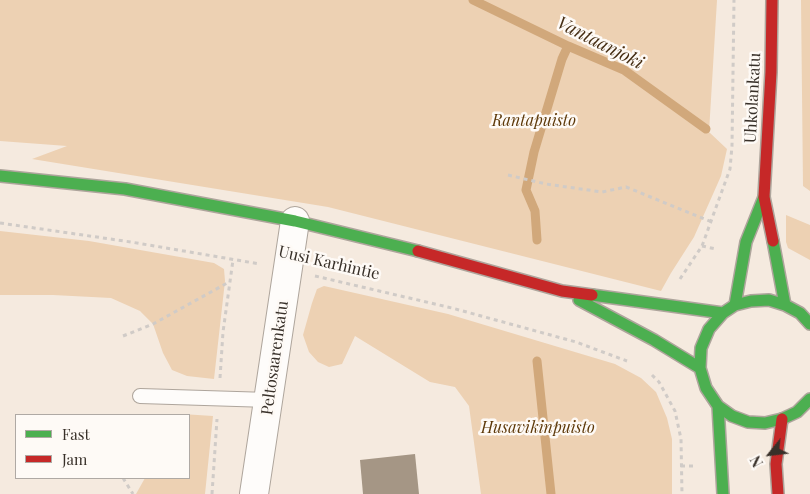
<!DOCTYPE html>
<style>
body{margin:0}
#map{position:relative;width:810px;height:494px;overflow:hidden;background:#f5eadf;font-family:"Playfair Display",serif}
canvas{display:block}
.legend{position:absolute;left:15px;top:414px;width:175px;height:65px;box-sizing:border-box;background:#fefaf6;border:1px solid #afa9a4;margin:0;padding:6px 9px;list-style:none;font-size:15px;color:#383029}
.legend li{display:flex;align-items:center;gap:10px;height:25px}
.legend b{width:25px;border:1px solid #afa9a4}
.north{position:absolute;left:745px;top:429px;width:50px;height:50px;-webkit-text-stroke:4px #fefaf6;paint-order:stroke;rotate:241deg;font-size:14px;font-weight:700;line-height:20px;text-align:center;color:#383029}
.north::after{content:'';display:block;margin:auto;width:18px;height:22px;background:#383029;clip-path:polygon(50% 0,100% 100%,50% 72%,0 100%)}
</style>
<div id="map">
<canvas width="810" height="494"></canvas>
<ul class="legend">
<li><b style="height:6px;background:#4caf50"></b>Fast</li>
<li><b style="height:6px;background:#c62828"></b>Jam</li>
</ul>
<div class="north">N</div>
</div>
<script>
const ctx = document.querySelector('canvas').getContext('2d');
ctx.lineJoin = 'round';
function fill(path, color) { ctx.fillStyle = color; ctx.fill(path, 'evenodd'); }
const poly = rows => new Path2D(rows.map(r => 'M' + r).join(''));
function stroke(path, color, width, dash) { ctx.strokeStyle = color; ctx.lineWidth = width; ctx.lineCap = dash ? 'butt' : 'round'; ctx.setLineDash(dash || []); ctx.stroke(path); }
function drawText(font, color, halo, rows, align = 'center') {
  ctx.font = font + ' "Playfair Display",serif'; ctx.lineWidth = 5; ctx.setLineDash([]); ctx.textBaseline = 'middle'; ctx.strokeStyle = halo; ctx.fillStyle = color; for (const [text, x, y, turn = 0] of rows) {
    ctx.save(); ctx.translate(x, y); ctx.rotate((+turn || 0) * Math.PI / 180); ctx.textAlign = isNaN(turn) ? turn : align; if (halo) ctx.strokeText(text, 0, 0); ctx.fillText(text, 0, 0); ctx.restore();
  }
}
const green = poly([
 [0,0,717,0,709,132,727,149,721,176,694,237,671,273,661,291,328,207,32,159,67,146,0,141],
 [801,0,810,0,810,191,803,186],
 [786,215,810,225,810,260,788,248,786,242],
 [0,231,89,241,214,263,224,269,225,281,214,379,187,376,172,370,163,353,153,324,140,311,111,298,53,295,0,295],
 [324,286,448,314,615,364,641,378,656,392,667,418,672,439,672,494,481,494,469,406,455,387,430,382,355,336,342,364,329,367,318,362,309,352,303,335,312,303,317,289],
 [182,414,213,416,205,494,136,494,145,478,189,478,189,415,180,415]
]);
const stream = poly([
 [473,0,568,46,624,70,706,129],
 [537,240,535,211,526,190,534,152,562,59,568,46],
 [537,361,551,494]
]);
const building = poly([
 [415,454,419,494,363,494,360,460]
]);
const path = poly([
 [508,175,546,184,602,192,626,187,712,222],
 [0,223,131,242,260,264],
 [702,246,716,249],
 [315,276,452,308,576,342,627,361],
 [680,279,702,246,730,169,732,146,734,0],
 [123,336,153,324,229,282],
 [652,375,659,382,675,411,681,439,682,494],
 [220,378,223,332,233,260],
 [681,466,693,466],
 [123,478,133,494],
 [212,494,217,419]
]);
const lane = poly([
 [140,396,269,400]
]);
const street = poly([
 [254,494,295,221]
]);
const fast = poly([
 [0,176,125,189,295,221,418,251],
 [773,241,785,305],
 [592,295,723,313],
 [579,300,654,340,700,368],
 [735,305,746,242,764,197],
 [810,324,800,313,785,305,769,300,751,301,735,305,723,313,709,329,701,348,700,368,706,388,718,406,732,416,748,422,765,423,782,419,797,412,810,399],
 [718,406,723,494]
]);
const jam = poly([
 [772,0,771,72,764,197,773,241],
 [418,251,562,291,592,295],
 [778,494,776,464,782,419]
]);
const streetNames = [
 ["Uhkolankatu",753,98,-87],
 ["Uusi Karhintie",329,263,13],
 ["Peltosaarenkatu",275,358,-82]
];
const parkNames = [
 ["Rantapuisto",534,121],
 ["Husavikinpuisto",538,428]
];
const waterNames = [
 ["Vantaanjoki",600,43,27]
];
fill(green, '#edd1b3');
stroke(stream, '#d1a87b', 9);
fill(building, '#a59685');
stroke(lane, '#aea59c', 16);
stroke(street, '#aea59c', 30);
stroke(fast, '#aea59c', 14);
stroke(jam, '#aea59c', 14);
stroke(path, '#d0cbc7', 3, [4, 4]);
stroke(lane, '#fefcfa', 14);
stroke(street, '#fefcfa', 28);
stroke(fast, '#4caf50', 11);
stroke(jam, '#c62828', 11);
drawText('16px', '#383029', '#fefaf6', streetNames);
drawText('italic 16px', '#5d3808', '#fefaf6', parkNames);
drawText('italic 18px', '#462e14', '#fefaf6', waterNames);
</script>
